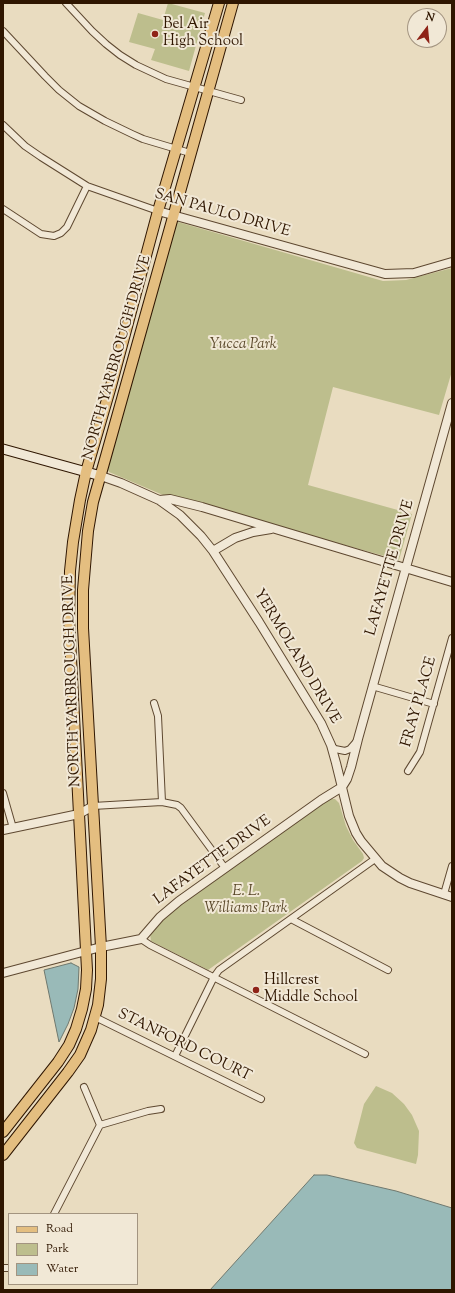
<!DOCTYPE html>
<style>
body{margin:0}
#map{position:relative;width:455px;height:1293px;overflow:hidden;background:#e9dcc0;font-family:"Sorts Mill Goudy",serif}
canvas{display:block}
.frame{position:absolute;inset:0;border:4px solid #2f1600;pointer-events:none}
.legend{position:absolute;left:8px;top:1213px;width:130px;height:72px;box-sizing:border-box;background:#f1e8d6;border:1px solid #a39480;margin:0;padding:5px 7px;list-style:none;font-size:12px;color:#2f1600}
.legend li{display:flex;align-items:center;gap:8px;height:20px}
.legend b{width:20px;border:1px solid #a39480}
.north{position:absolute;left:407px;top:8px;width:40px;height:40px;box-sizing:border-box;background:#f1e8d6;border:1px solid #a39480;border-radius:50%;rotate:16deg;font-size:11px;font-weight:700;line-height:16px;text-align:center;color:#2f1600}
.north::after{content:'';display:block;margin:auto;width:14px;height:18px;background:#8f2418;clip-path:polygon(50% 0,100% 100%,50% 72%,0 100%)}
</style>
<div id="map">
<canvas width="455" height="1293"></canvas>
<div class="frame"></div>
<ul class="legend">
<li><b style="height:5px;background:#e4be80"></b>Road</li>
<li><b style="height:11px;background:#bdbe8d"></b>Park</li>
<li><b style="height:11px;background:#99bab8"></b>Water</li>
</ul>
<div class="north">N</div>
</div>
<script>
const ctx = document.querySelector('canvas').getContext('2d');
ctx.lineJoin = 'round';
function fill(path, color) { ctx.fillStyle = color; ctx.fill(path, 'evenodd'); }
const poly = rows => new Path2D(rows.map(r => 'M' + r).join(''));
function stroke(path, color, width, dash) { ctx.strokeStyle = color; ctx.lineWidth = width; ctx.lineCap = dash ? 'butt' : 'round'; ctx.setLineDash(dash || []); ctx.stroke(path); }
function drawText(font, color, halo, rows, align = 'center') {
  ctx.font = font + ' "Sorts Mill Goudy",serif'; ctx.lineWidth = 4; ctx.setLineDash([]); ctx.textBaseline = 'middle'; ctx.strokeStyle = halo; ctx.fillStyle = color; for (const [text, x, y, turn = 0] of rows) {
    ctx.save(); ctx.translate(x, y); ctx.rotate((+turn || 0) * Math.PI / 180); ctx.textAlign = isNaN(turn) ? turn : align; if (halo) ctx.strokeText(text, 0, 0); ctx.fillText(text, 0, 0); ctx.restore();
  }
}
const green = poly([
 [168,3,205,13,189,71,151,60,155,49,129,42,138,13,163,20],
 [178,222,383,281,406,280,452,268,452,371,439,415,333,387,308,485,412,514,399,560,163,495,109,472,106,466,173,226],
 [327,799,335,799,339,803,346,826,353,840,363,854,364,858,362,861,208,970,151,941,150,934,157,924,168,914],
 [376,1086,392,1093,404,1104,412,1115,419,1131,418,1155,416,1164,357,1148,354,1143,364,1104]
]);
const water = poly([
 [71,963,79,967,78,989,74,1008,68,1024,59,1042,44,970,71,963],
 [314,1175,327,1175,396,1191,452,1208,452,1290,210,1290,314,1175]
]);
const minor = poly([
 [66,3,92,31,106,44,120,55,136,65,166,79,241,100],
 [3,31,45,76,59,90,79,106,105,121,132,134,143,139,190,153],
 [3,125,25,146,41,157,87,186,158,211],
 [3,209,41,234,54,236,61,233,67,227,87,186],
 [372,686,434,704],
 [154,703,158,716,162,802],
 [331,745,335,749,345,751,350,749,357,741],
 [408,771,420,752,452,638],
 [3,793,13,828],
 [93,806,162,802,177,805,181,808,225,868],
 [444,894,452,866],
 [291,919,388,970],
 [141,939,150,945,365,1054],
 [95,1017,261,1099],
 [175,1056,214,977,219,970,375,859],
 [84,1087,100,1125],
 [54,1214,100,1125,148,1111,161,1109],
 [3,1268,9,1268]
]);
const tertiary = poly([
 [158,211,385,274,414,273,452,262],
 [101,476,121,483,159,500,180,515,201,536,213,551,259,622,321,723,331,745,336,763,349,816,356,833,361,841,382,866,400,878,410,883,452,897],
 [159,500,170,499,202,507,452,582],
 [213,551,235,538,253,532,271,529],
 [3,830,79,814,93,806],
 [3,973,101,947,141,939,160,917,179,901,321,800,342,787,347,779,351,767,358,739,452,403]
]);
const secondary = poly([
 [3,449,101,476]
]);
const primary = poly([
 [3,1132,58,1062,69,1045,76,1029,82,1009,86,989,87,970,69,619,70,571,73,542,80,500,86,472,111,386,158,211,219,3],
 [3,1155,68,1072,80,1055,91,1030,98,1005,101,979,101,947,83,628,83,590,88,531,93,502,106,456,233,3]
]);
const markers = [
 [155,34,4,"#8f2418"],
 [256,990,4,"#8f2418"]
];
const poiNames = [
 ["Bel Air",163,25],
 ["High School",163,42],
 ["Hillcrest",264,981],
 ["Middle School",264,998]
];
const streetNames = [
 ["SAN PAULO DRIVE",222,214,16],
 ["NORTH YARBROUGH DRIVE",118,358,-74],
 ["LAFAYETTE DRIVE",391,568,-74],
 ["YERMOLAND DRIVE",296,657,59],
 ["NORTH YARBROUGH DRIVE",73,681,-92],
 ["FRAY PLACE",420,702,-74],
 ["LAFAYETTE DRIVE",213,861,-36],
 ["STANFORD COURT",184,1046,26]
];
const parkNames = [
 ["Yucca Park",243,345],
 ["E. L.",246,892],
 ["Williams Park",246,909]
];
fill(green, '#bdbe8d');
fill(water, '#99bab8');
stroke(water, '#6f786e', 1);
stroke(minor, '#5e4830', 8);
stroke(tertiary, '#5e4830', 10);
stroke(secondary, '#2f1600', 11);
stroke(primary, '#2f1600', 12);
stroke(minor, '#f1e8d6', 6);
stroke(tertiary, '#f1e8d6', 8);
stroke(secondary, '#f1e8d6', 9);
stroke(primary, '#e4be80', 10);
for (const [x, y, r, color] of markers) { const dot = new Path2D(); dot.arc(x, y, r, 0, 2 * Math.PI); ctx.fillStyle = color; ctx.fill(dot); stroke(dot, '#f1e8d6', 1.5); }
drawText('15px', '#2f1600', '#f1e8d6', poiNames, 'left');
drawText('15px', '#2f1600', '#f1e8d6', streetNames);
drawText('italic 15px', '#5a482a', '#f1e8d6', parkNames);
</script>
